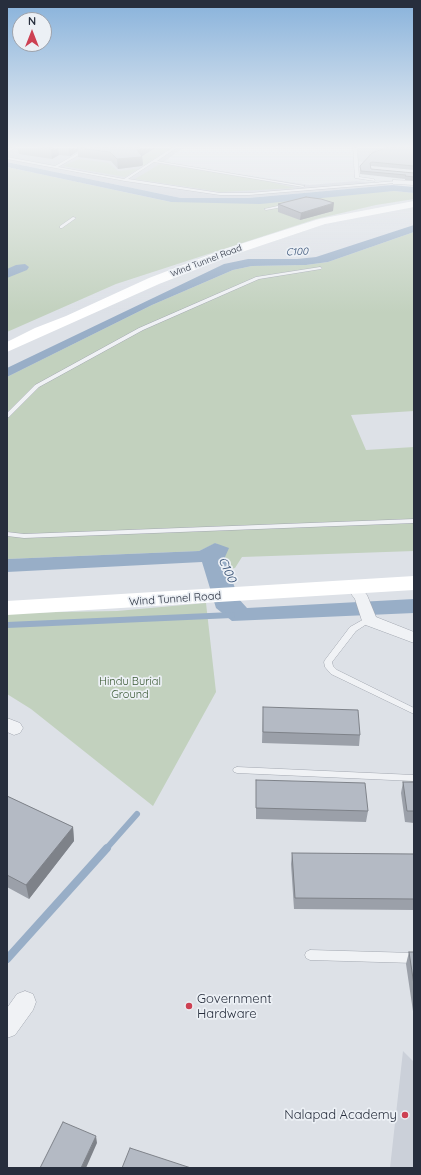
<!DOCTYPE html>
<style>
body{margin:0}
#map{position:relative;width:421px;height:1175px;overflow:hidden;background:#dde1e7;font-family:Quicksand,sans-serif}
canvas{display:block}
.frame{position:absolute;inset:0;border:8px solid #272e3d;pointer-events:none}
.north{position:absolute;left:12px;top:12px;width:40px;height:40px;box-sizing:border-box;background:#ecf0f5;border:1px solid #9da2ab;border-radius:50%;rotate:0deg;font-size:11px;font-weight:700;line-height:16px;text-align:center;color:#272e3d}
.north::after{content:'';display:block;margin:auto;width:14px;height:18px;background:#cd4153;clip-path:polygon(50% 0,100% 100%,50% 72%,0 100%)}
</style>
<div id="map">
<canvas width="421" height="1175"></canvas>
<div class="frame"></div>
<div class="north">N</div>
</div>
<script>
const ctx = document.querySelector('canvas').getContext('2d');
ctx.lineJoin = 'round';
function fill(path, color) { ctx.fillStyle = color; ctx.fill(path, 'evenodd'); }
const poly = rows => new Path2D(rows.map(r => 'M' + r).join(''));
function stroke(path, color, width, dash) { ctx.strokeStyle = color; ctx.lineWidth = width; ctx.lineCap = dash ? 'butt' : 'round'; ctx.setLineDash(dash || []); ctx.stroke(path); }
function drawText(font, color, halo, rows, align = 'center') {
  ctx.font = font + ' Quicksand,sans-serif'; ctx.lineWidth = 3.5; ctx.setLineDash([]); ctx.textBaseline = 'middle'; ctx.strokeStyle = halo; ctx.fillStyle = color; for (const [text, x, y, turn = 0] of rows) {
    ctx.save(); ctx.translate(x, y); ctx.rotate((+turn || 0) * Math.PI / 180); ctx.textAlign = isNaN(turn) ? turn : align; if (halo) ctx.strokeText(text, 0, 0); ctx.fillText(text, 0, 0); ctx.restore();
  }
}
const built = poly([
 [7,148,183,148,164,162,309,185,356,181,391,185,248,198,181,198,7,162],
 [358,148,407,148,414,149,386,165,357,161],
 [403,1051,414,1062,414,1168,390,1168]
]);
const green = poly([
 [155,148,170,148,143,166,138,159],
 [79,159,109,163,118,171,138,169,125,177,63,166],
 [160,164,262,180,295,188,221,192,135,179],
 [7,167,171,202,394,191,414,193,414,199,376,205,316,219,116,284,7,332],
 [414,232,414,411,351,415,366,450,414,447,414,551,242,557,235,568,229,569,225,557,216,543,199,551,7,559,7,377,152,305,233,270,252,266,306,265,328,262],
 [206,603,216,692,153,806,31,709,7,694,7,613,117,611]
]);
const water = poly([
 [7,162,181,198,248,198,392,185,414,187,414,193,394,191,260,204,171,202,7,167],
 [414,225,414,232,328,262,306,265,252,266,233,270,152,305,7,377,7,368,224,264,248,259,297,259,316,257],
 [25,264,29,267,27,270,7,278,7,269,16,265],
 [215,543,229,548,225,557,238,598,247,608,414,599,414,613,232,621,216,608,202,562,7,572,7,559,199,551]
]);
const streamFar1 = poly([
 [7,625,232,615],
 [106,849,137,814]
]);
const stream = poly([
 [7,959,107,848]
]);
const lane = poly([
 [10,148,15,148,7,152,7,150,10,148],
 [87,148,91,148,58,167,124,179,172,148,176,148,157,161,305,186,303,187,154,162,128,179,220,193,249,193,396,181,398,182,396,183,249,195,220,195,125,181,7,159,7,157,55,166,87,148],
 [353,148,357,148,359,177,374,179,375,181,355,178,353,148],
 [390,148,391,150,381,151,371,155,369,154,379,149,390,148],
 [287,204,288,204,288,206,266,210,264,209,287,204],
 [73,217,76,218,62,228,60,228,60,226,73,217],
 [320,267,322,268,321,269,259,279,143,330,39,387,9,417,7,418,7,413,35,385,139,328,256,277,320,267],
 [414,519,414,523,24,538,7,536,7,532,24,534,414,519],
 [366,618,369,618,373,620,356,631,332,662,333,666,337,670,414,708,414,714,331,674,325,667,324,662,325,660,350,627,366,618],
 [237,767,414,775,414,781,237,773,234,772,233,770,234,768,237,767],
 [310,950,414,953,414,963,310,960,306,958,305,955,306,952,310,950]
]);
const street = poly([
 [393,180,414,181,414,185,396,184,393,184,393,180],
 [353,582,358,584,367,595,376,617,414,632,414,643,363,624,355,599,346,587,348,584,353,582],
 [7,718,20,723,23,728,20,733,14,735,7,732,7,718],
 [25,991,33,994,36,1002,33,1010,15,1035,7,1038,7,1008,17,994,25,991]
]);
const secondary = poly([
 [414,201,414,207,325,224,233,255,159,284,7,352,7,342,35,328,66,316,149,278,225,249,319,219,414,201],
 [414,576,414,590,7,615,7,601,414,576]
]);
const wall = poly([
 [16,148,155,148,142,156,143,165,141,166,118,169,111,161,78,157,78,151,70,156,59,155,52,159,19,154,18,149,16,149],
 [414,148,414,170,371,166,371,169,414,173,414,181,405,180,405,179,360,174,360,166],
 [278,204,333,211,300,220,278,212],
 [263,707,360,735,359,746,262,743],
 [256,780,368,811,366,822,256,819],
 [403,782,414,782,414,823,405,822,401,793],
 [7,796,73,827,74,841,29,899,7,887],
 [292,853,414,854,414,910,294,909,291,864],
 [409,952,414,952,414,1018,406,964]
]);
const shadedWall = poly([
 [54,148,58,148,59,155,52,159,51,149],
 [69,148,77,148,78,151,70,156],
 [140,148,155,148,142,156,143,165,141,166,118,169,117,159],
 [334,203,333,211,300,220,301,213],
 [73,827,74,841,29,899,26,885],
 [96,1136,97,1143,86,1168,81,1168]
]);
const building = poly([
 [39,148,54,148,51,149,39,148],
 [78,148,140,148,137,150,142,156,141,157,117,159,110,152,78,148],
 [385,148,414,148,414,166,372,162,370,163,371,169,414,173,414,177,405,176,406,175,361,171,360,166,372,153,385,148],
 [306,197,321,199,334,203,301,213,278,204,306,197],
 [263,707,358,710,360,735,263,732,263,707],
 [256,780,365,783,368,811,256,808,256,780],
 [403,782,414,782,414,811,407,811,403,782],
 [7,796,73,827,26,885,7,875,7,796],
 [292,853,414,854,414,899,295,898,292,853],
 [409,952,414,952,414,985,409,952],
 [63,1122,96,1136,81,1168,40,1168,63,1122],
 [130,1148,191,1168,122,1168,130,1148]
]);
const markers = [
 [189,1006,4,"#cd4153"],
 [405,1115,4,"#cd4153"]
];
const farStreetnames = [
 ["Wind Tunnel Road",206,261,-21]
];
const farWaternames = [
 ["C100",297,252,-2]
];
const streetNames = [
 ["Wind Tunnel Road",175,599,-4]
];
const parkNames = [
 ["Hindu Burial",130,682],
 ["Ground",130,695]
];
const waterNames = [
 ["C100",227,570,65]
];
const nearPoinames = [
 ["Government",197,999],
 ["Hardware",197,1014],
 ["Nalapad Academy",397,1115,"right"]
];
fill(built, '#cbd0d9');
fill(green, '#c2d1be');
fill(water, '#98aec7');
stroke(streamFar1, '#98aec7', 6);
stroke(stream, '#98aec7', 8);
stroke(lane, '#a3a8b1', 1);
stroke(street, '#a3a8b1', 1);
fill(lane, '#f0f2f5');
fill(street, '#f0f2f5');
fill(secondary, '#fff');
fill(wall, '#9ba0a9');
fill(shadedWall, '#7e8289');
fill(building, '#b4bac4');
stroke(building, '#7e8289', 1);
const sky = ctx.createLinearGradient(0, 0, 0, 313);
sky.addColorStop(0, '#88b2db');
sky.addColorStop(0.47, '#f0f2f4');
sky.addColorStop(1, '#f0f2f400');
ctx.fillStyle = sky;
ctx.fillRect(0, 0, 421, 313);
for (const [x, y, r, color] of markers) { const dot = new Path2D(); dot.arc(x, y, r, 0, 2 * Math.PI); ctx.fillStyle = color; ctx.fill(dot); stroke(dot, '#ecf0f5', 1.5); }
drawText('9px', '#272e3d', '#ecf0f5', farStreetnames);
drawText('italic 10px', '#314c71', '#ecf0f5', farWaternames);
drawText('11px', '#272e3d', '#ecf0f5', streetNames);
drawText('11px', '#3a5934', '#ecf0f5', parkNames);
drawText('italic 12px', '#314c71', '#ecf0f5', waterNames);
drawText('13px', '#272e3d', '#ecf0f5', nearPoinames, 'left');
</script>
